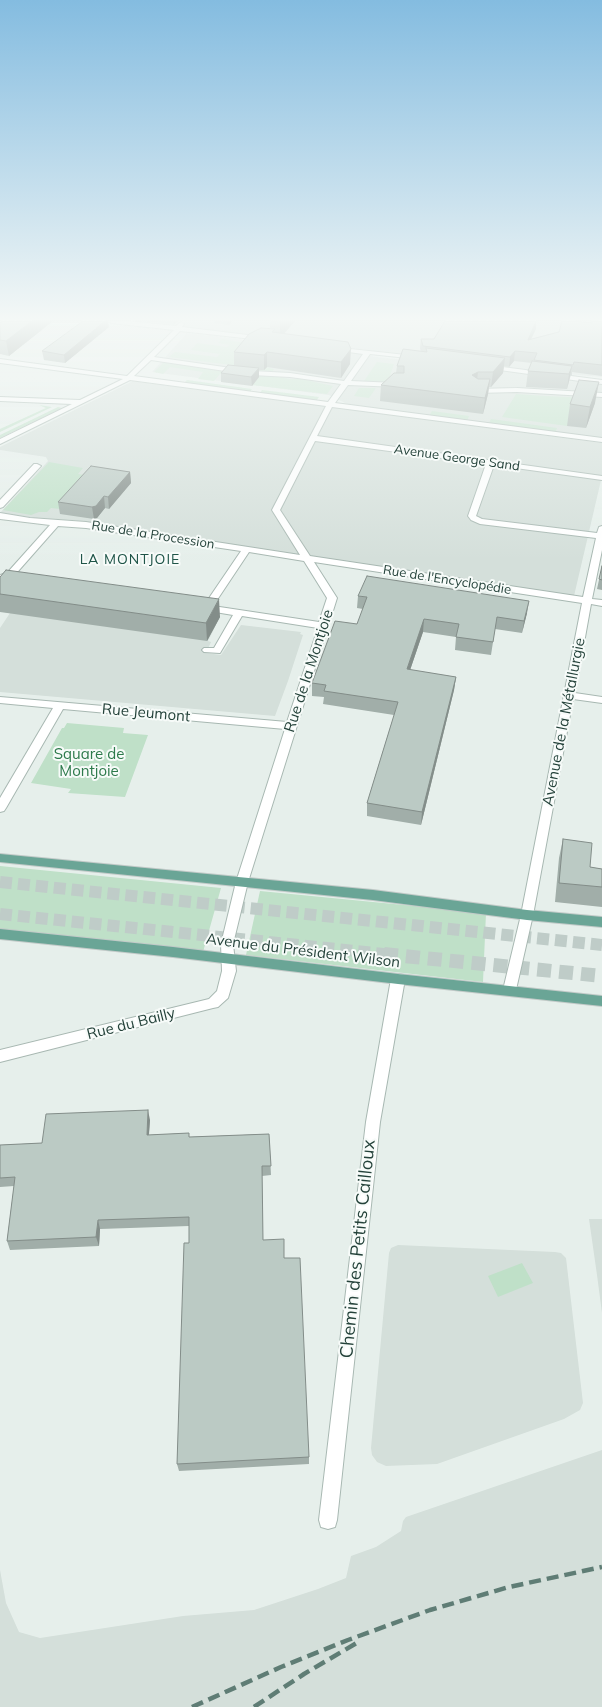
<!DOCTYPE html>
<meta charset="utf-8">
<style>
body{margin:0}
canvas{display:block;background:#e6efeb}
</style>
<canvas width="602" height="1707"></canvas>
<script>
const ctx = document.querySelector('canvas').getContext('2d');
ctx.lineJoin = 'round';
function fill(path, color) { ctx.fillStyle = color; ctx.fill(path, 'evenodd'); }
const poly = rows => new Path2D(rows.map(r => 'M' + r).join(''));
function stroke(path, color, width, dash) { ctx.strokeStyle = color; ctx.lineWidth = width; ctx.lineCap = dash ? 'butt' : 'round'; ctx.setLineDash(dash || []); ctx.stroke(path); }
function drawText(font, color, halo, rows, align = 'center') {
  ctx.font = font + ' Mulish,sans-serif'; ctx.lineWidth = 4; ctx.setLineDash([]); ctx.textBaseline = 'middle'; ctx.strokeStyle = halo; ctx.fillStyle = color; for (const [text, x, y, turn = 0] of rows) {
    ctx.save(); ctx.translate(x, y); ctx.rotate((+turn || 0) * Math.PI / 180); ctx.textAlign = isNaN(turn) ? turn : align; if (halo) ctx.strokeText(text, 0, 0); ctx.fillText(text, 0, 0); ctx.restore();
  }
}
const built = poly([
 [136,321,602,321,602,377,532,371],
 [187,333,358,353,376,357,602,381,602,438,590,437,347,404,329,395,152,372],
 [133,381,602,443,602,476,574,596,73,520,43,519,0,513,48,461,46,457,0,450,0,447],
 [175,611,220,617,208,641,211,642,206,653,221,655,241,625,301,632,300,634,303,635,288,681,275,716,0,692,0,628,10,613],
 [589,1219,602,1219,602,1313,597,1275],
 [398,1245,555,1252,561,1253,566,1258,583,1403,580,1410,564,1419,437,1464,386,1466,377,1462,372,1455,371,1448,389,1253,391,1248],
 [602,1450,602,1707,0,1707,0,1570,6,1603,19,1632,40,1638,183,1616,254,1610,318,1589,346,1578,351,1556,376,1547,401,1531,403,1521,406,1517]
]);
const green = poly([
 [222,339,257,345,240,361,274,369,273,371,254,371,246,367,169,357,175,352,217,357,220,354,191,350,197,343,227,347,230,345,218,343],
 [164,362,210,369,239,373,235,377,220,374,214,381,198,379,203,372,170,367,163,374,154,372],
 [377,362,394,364,388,382,364,381],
 [246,374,279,377,290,379,302,379,333,386,327,394,252,385],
 [187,380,252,389,249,393,183,384],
 [359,388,376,388,369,398,354,396],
 [262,390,319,397,316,401,259,394],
 [516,394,546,396,589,398,567,426,502,417],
 [39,405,52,407,0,432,0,429,46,408],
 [58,407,62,408,0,438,0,435],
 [432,411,469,416,467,421,429,416],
 [491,419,557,428,555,433,489,423],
 [49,462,83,468,78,474,90,476,60,509,51,508,47,512,39,512,31,515,3,510],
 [67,723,124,728,123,733,148,735,125,797,68,793,71,789,31,783,62,728,64,728],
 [0,866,221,888,203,952,0,929],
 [260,891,486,913,483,982,246,955],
 [522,1263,533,1283,498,1297,488,1276]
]);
const highwayTunnelFar1 = poly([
 [0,882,602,945],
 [0,914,394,955]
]);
const highwayTunnel = poly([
 [384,954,602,976]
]);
const minor = poly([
 [108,321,127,321,176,326,181,322,184,324,182,327,264,337,264,339,262,340,180,331,154,357,252,371,290,373,344,381,363,354,334,350,332,349,332,347,415,356,418,358,417,359,370,354,351,381,396,383,399,383,399,387,348,385,335,403,602,438,602,442,332,407,317,436,602,476,602,480,494,465,476,516,482,519,597,533,599,527,602,526,602,550,592,599,602,600,602,606,591,604,575,693,602,697,602,703,573,699,533,915,515,994,510,995,505,994,503,990,521,915,582,603,314,562,337,598,248,882,233,944,236,971,228,998,218,1007,213,1008,0,1062,0,1050,209,999,217,991,222,971,221,944,236,882,285,729,63,709,6,808,4,811,0,812,0,798,53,708,0,703,0,697,287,722,318,628,242,616,220,653,204,652,202,650,204,648,214,648,233,615,203,610,198,607,200,605,205,604,241,551,86,528,58,526,13,577,0,581,0,575,7,573,50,525,0,519,0,513,30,518,86,522,300,555,272,510,326,406,130,380,0,444,0,439,72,404,0,401,0,397,80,400,123,379,0,363,0,359,127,376,174,330,111,323,108,321],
 [151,360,252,375,290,377,341,384,328,402,134,376,151,360],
 [315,441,486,464,468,516,471,520,480,524,596,538,583,597,310,556,280,510,315,441],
 [249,552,304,561,327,598,319,622,213,606,249,552],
 [487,365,602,380,602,384,485,368,484,367,487,365],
 [517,388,602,393,602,397,517,392,476,393,472,391,476,389,517,388],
 [34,464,37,464,41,466,3,507,0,508,0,500,34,464],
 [398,974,403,975,405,979,380,1122,337,1520,335,1527,328,1529,321,1527,319,1520,366,1122,391,979,393,975,398,974]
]);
const major = poly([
 [0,854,373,890,527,910,602,917,602,927,527,920,373,900,0,862,0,854],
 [0,929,173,947,398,974,602,996,602,1006,398,984,173,957,0,939,0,929]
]);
const rail = poly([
 [192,1707,281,1667,348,1640,430,1610,509,1587,602,1567],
 [254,1707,304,1674,360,1641]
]);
const wall = poly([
 [3,321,53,321,9,356,0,354,0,323],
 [140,321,178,321,174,324],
 [214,321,232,321,229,325,214,323],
 [270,321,295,321,284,334,350,364,341,378,267,367,264,370,259,370,259,377,252,386,221,382,221,373,234,365,234,352,270,329],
 [590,321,602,321,602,376,572,372,572,375,571,375,569,381,567,389,526,387,528,371,532,363,514,361,509,367,504,366,503,373,491,387,489,387,488,394,483,414,380,401,381,385,396,373,397,366,421,352,420,348,421,339,434,339,536,329,531,339,590,323],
 [109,327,65,363,44,360,42,351],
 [595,403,586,428,567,426,570,404],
 [130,472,131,483,109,509,105,508,97,518,94,519,60,514,58,502],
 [602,566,602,590,597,589],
 [0,577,220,617,207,641,0,612],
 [358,596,527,613,522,633,495,629,491,655,455,650,456,637,423,632,410,670,456,677,454,690,421,825,367,816,367,803,394,715,323,704,324,697,312,696,312,683,357,624,363,609,357,608],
 [563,839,590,867,602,869,602,907,555,902,559,858],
 [150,1120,149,1135,189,1133,189,1137,269,1134,271,1175,262,1176,263,1240,284,1258,309,1457,309,1464,179,1471,177,1464,189,1243,189,1226,100,1229,99,1246,10,1250,7,1241,14,1186,0,1187,0,1145,42,1143]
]);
const shadedWall = poly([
 [32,321,53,321,9,356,6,341],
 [105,321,108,321,109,327,65,363,64,355],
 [174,321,178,321,174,324],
 [228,321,232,321,229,325],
 [280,321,295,321,280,338],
 [536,321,536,329,526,349,528,340],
 [351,349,350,364,341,378,341,362],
 [515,351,514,361,509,367,510,357],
 [267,352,267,367,264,370,264,355],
 [505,358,503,373,491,387,493,372],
 [572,366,569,381,567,389,569,374],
 [259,368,259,377,252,386,251,377],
 [478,372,476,388,472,375],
 [490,379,488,394,483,414,485,398],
 [599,382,595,403,586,428,590,407],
 [130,472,131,483,109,509,108,497],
 [104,496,105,508,97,518,94,519,92,507],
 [219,599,220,617,207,641,206,623],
 [529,601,527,613,522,633,524,621],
 [424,619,423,632,406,682,407,669],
 [456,677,454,690,421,825,422,812],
 [148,1110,150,1120,148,1144,147,1135],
 [98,1220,100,1229,99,1246,96,1237]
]);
const building = poly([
 [3,321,32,321,6,341,0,340,0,323,3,321],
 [83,321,105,321,64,355,42,351,83,321],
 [445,321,536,321,528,340,559,332,562,321,573,321,592,323,592,321,602,321,602,365,574,362,573,365,534,360,537,353,515,351,510,357,423,346,421,339,434,339,445,321],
 [261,328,275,329,272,332,348,342,351,349,341,362,267,352,264,355,234,352,249,334,261,328],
 [426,348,505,358,493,372,478,372,472,375,478,379,490,379,485,398,381,385,394,373,404,373,404,366,397,366,403,349,427,352,426,348],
 [532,361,572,366,569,374,528,371,532,361],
 [228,365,259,368,251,377,221,373,228,365],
 [579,380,599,382,590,407,570,404,579,380],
 [91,466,130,472,108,497,104,496,96,506,92,507,58,502,91,466],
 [602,566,602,580,599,579,602,566],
 [6,570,219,599,206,623,0,594,0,577,6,570],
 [367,576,529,601,524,621,497,617,493,642,456,637,459,624,424,619,407,669,456,677,422,812,367,803,398,702,324,691,326,685,312,683,335,621,357,624,367,597,358,596,367,576],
 [563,839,592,843,590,867,602,869,602,887,559,883,563,839],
 [148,1110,147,1135,189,1133,189,1137,269,1134,271,1166,262,1166,263,1240,284,1239,284,1258,300,1258,309,1457,177,1464,184,1243,189,1243,189,1217,98,1220,96,1237,7,1241,15,1177,0,1178,0,1145,42,1143,46,1114,148,1110]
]);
const farStreetnames = [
 ["Avenue George Sand",457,458,8],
 ["Rue de la Procession",153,535,9],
 ["Rue de l'Encyclopédie",447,580,9]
];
const farQuarternames = [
 ["LA MONTJOIE",130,560]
];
const streetNames = [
 ["Rue de la Montjoie",309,671,-72],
 ["Rue Jeumont",146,713,5],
 ["Avenue de la Métallurgie",564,722,-79],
 ["Avenue du Président Wilson",303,951,7],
 ["Rue du Bailly",131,1024,-14]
];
const parkNames = [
 ["Square de",89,754],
 ["Montjoie",89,771]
];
const nearStreetnames = [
 ["Chemin des Petits Cailloux",358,1249,-84]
];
fill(built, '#d4dfda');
fill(green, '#bfe0c8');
stroke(highwayTunnelFar1, '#bfccc8', 12, [12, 6]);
stroke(highwayTunnel, '#bfccc8', 14, [14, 8]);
stroke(minor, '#a8b8b2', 2);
stroke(major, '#c2cac8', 2);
fill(minor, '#fff');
fill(major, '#6aa596');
stroke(rail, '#5f7d75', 4.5, [12, 6]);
fill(wall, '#a1aea9');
fill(shadedWall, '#838d89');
fill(building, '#bbcac4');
stroke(building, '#838d89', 1);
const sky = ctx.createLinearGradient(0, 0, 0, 560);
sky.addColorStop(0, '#84bce0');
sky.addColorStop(0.57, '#f4f8f6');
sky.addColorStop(1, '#f4f8f600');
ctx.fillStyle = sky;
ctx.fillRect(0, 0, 602, 560);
drawText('13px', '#24423a', '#f7fbf9', farStreetnames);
ctx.letterSpacing = '1px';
drawText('14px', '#1f5548', '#f7fbf9', farQuarternames);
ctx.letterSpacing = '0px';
drawText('15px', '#24423a', '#f7fbf9', streetNames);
drawText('15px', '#2d7a4b', '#f7fbf9', parkNames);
drawText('18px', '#24423a', '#f7fbf9', nearStreetnames);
</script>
